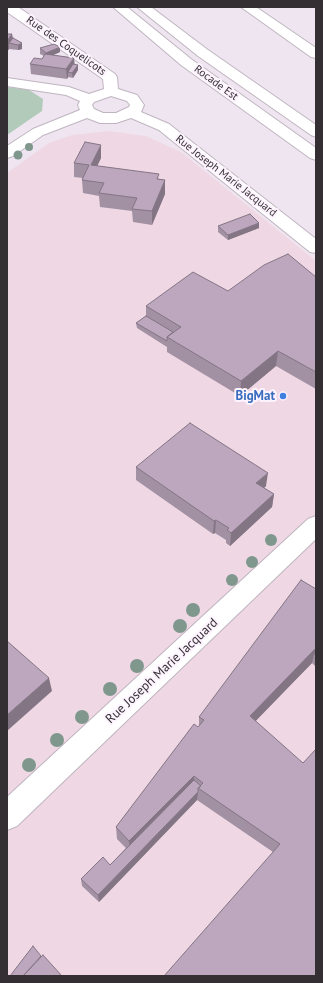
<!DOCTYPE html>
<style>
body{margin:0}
#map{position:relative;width:323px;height:983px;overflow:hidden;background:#efe5f0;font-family:"PT Sans",sans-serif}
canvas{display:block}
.frame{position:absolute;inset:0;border:8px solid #332f33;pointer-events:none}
</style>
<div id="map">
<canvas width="323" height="983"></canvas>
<div class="frame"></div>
</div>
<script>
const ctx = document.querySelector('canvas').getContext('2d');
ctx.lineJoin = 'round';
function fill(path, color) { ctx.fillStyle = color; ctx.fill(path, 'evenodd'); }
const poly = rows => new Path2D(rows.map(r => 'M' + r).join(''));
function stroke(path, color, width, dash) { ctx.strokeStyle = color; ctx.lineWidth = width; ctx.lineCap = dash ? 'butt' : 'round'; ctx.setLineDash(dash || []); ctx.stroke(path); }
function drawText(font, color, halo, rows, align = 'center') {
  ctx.font = font + ' "PT Sans",sans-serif'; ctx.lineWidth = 4; ctx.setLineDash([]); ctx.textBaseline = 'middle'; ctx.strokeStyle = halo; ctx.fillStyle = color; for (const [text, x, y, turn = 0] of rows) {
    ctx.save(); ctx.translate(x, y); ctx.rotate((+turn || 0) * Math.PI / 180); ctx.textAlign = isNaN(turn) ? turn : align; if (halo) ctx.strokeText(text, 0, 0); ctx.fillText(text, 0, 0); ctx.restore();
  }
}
const industrial = poly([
 [109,131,146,136,181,152,316,261,316,976,7,976,7,173,49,143,72,135]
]);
const green = poly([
 [7,87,29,90,43,99,42,111,7,135]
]);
const street = poly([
 [7,7,18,7,115,74,117,77,118,89,137,95,144,105,141,112,169,124,316,239,316,253,310,252,159,130,131,118,116,123,100,123,87,118,43,135,13,156,7,158,7,146,33,129,80,110,78,105,80,101,66,95,7,86,7,78,69,87,89,94,104,89,103,79,7,12,7,7],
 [111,96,127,101,130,105,129,107,116,113,103,113,94,109,92,105,94,102,111,96],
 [241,7,256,7,316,48,316,58,311,57,241,7],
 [316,516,316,539,17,826,7,830,7,797,308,519,316,516]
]);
const highway = poly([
 [113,7,127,7,191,59,316,148,316,160,310,158,181,65,113,7],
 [137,7,151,7,208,50,316,125,316,137,311,135,198,56,137,7]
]);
const trees = [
 [29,147,4],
 [18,155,4.5],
 [271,540,6],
 [252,562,6],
 [232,580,6],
 [193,610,7],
 [180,626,7],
 [137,666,7],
 [110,689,7],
 [82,717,7],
 [57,740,7],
 [29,765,7]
];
const wall = poly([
 [7,34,12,34,13,38,22,49,18,50,9,49,7,52],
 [40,48,60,52,53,55,74,58,74,64,78,65,78,70,73,78,68,77,67,79,31,74,30,64,42,59,44,56,40,54],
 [101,145,101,158,97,166,165,180,165,194,152,225,133,222,132,211,100,207,99,196,83,193,82,180,83,178,74,177,74,163],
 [218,226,259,228,228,240,218,232],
 [316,277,316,389,276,366,240,396,167,352,167,347,137,328,136,323,146,316,146,306,228,291],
 [136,467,266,486,264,488,274,494,272,507,230,546,226,543,226,540,215,533,213,534,136,480],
 [316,589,316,667,312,663,255,721,316,976,273,852,197,800,99,902,82,886,81,879,110,865,126,848,117,839,116,827,199,727,199,717]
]);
const shadedWall = poly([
 [12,34,13,44,9,43,9,49,7,52,7,41],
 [22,43,22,49,18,50,18,45],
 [60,47,60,52,47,58,46,53],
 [74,58,75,68,68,72,68,77,67,79,66,69],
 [78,65,78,70,73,78,72,73],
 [101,145,101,158,91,179,91,165],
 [165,180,165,194,152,225,152,211],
 [259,223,259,228,228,240,228,235],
 [278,351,276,366,240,396,241,381],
 [268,473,266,486,255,496,256,483],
 [274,494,272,507,230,546,231,533],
 [216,520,215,533,213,534,214,521],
 [316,648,316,656,314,654,312,663,248,729,250,716],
 [49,678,52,691,7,731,7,715],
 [194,776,194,788,130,852,129,841],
 [198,792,197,800,99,902,98,895]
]);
const building = poly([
 [7,34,12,34,7,41,7,34],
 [13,38,22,43,18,45,9,43,13,38],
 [54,44,60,47,46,53,40,48,54,44],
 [45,54,74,58,66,69,30,64,34,58,42,59,45,54],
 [73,64,78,65,72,73,68,72,73,64],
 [85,142,101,145,91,165,159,174,157,179,165,180,152,211,132,209,137,198,99,193,104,183,82,180,89,165,74,163,85,142],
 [250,214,259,223,228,235,218,226,250,214],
 [288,254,316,277,316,372,278,351,241,381,167,337,181,327,146,306,193,272,228,291,264,265,288,254],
 [146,316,173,332,167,337,167,341,136,323,146,316],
 [190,423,268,473,256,483,274,494,231,533,227,530,229,528,216,520,214,521,136,467,190,423],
 [301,580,316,589,316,648,250,716,303,763,316,749,316,976,164,976,280,844,198,788,203,783,194,776,129,841,116,827,194,724,198,727,204,720,199,717,301,580],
 [7,641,49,678,7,715,7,641],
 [194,780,201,786,198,788,198,792,98,895,81,879,103,857,110,865,194,780],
 [33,946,41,956,23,976,10,976,33,946],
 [43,955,62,976,23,976,43,955]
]);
const markers = [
 [283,396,4,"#3f7fe0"]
];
const farStreetnames = [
 ["Rue des Coquelicots",66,46,35],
 ["Rocade Est",216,83,36],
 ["Rue Joseph Marie Jacquard",226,176,38]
];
const shopNames = [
 ["BigMat",275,396]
];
const streetNames = [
 ["Rue Joseph Marie Jacquard",162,671,-43]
];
fill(industrial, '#efd8e4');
fill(green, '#b1caba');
stroke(street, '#bfb5c0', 2);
stroke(highway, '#bfb5c0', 2);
fill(street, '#fff');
fill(highway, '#fff');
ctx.fillStyle = '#80978e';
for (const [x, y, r] of trees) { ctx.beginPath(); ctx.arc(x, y, r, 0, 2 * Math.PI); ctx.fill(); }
fill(wall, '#a290a3');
fill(shadedWall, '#847585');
fill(building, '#bca7be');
stroke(building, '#847585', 1);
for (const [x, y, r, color] of markers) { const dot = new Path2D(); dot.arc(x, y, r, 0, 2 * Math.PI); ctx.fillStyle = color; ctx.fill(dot); stroke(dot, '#fdf3fe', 1.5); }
drawText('11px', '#332f33', '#fdf3fe', farStreetnames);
drawText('bold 13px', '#366cbe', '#fdf3fe', shopNames, 'right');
drawText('13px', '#332f33', '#fdf3fe', streetNames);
</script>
